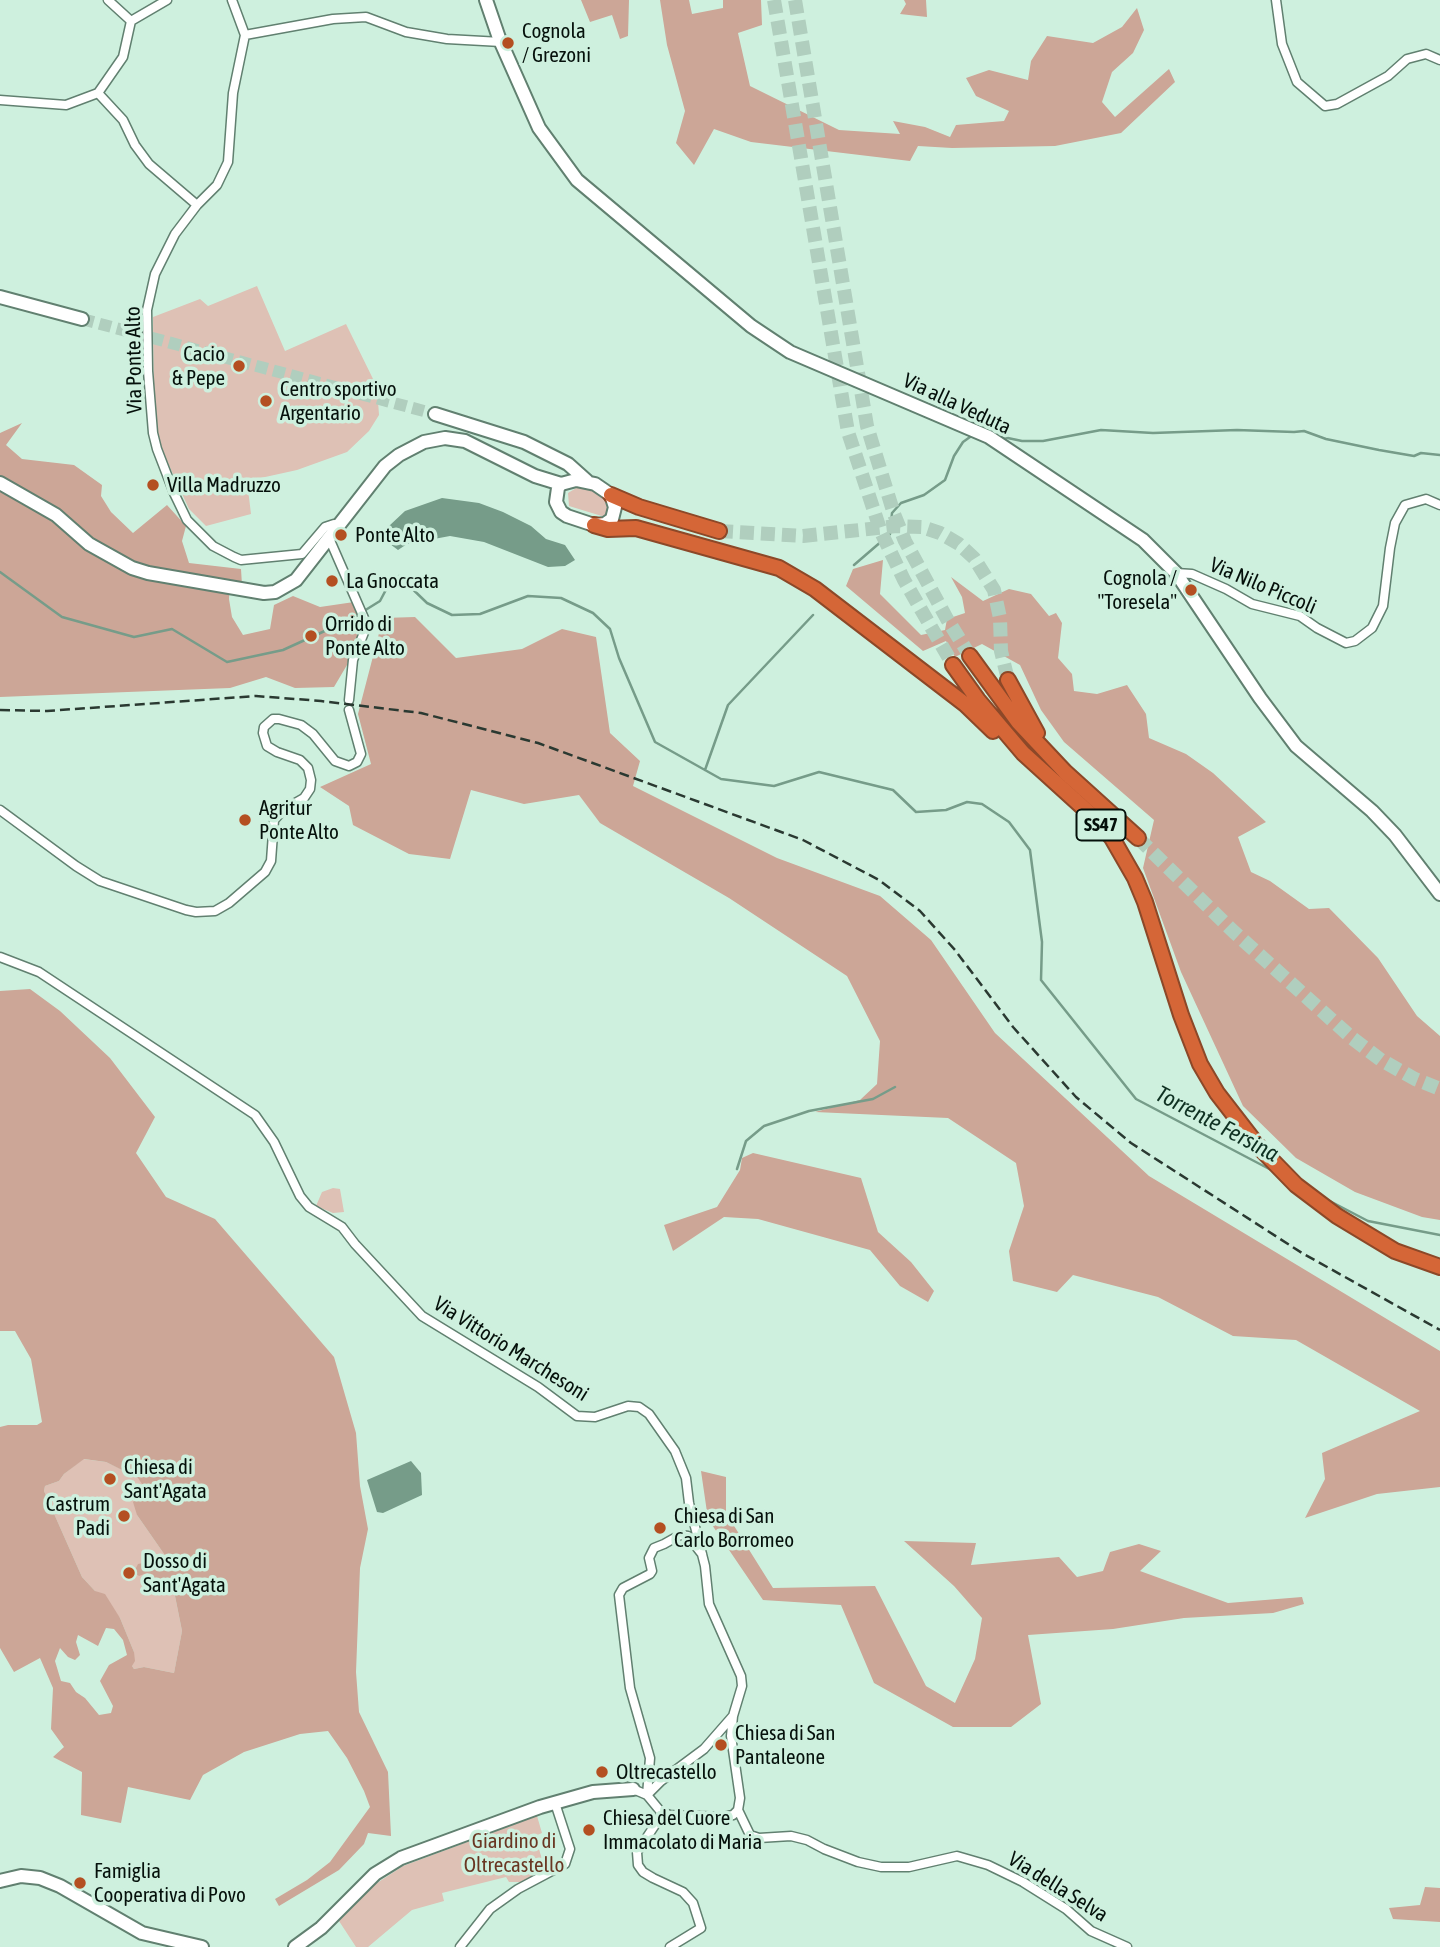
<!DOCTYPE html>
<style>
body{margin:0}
canvas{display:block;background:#cef0de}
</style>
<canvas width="1440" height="1947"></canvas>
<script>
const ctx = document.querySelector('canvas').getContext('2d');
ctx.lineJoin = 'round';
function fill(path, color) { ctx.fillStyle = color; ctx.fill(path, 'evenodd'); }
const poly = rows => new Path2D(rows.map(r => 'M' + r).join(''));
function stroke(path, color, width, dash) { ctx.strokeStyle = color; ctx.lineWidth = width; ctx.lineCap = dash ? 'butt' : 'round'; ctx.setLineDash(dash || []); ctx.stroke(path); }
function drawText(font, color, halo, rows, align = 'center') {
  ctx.font = font + ' "Asap Condensed",sans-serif'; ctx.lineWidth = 7; ctx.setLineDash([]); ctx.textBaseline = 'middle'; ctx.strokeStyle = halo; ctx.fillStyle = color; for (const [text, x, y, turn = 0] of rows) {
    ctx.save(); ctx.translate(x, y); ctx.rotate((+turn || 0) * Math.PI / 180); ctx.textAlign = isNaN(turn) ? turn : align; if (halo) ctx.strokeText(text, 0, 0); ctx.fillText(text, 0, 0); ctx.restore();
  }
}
const green = poly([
 [257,286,285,351,346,324,377,387,379,415,369,431,347,452,297,470,247,481,251,514,206,526,189,509,162,450,154,420,153,317,200,299,208,306],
 [578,487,595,489,611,503,610,514,605,517,569,506,568,493],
 [333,1188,340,1189,344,1212,333,1213,316,1206,322,1192],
 [83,1459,106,1462,139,1478,146,1490,137,1515,171,1564,163,1569,147,1573,154,1577,172,1581,182,1631,174,1673,144,1667,134,1669,132,1666,134,1652,120,1618,82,1577,44,1491,45,1486,59,1481,64,1474],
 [537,1816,542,1833,535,1836,545,1869,521,1882,509,1882,506,1877,442,1893,444,1901,412,1910,368,1947,356,1947,339,1921,374,1885,403,1866]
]);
const forest = poly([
 [581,0,629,0,628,36,620,39,612,15,590,22],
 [660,0,689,0,692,14,723,8,723,0,761,0,762,25,738,33,750,86,839,130,900,134,893,121,925,127,950,137,956,125,1004,121,1009,111,976,96,966,78,989,70,1028,80,1031,61,1047,36,1093,43,1122,27,1137,8,1144,30,1133,53,1112,72,1102,102,1115,117,1169,69,1175,82,1121,133,1055,146,952,148,918,146,910,161,751,142,714,129,694,165,676,143,685,111,667,45],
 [904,0,926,0,927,17,900,14,906,4],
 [22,423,6,445,22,459,74,465,102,485,101,496,111,512,133,533,167,505,186,526,182,541,189,563,241,569,242,585,230,579,229,599,232,617,243,635,270,629,274,605,293,596,320,607,354,602,364,625,354,642,347,665,334,687,295,688,266,677,230,688,0,697,0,433],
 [883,560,880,594,921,635,945,630,947,619,965,613,962,597,951,577,983,601,1009,589,1031,594,1049,616,1056,613,1062,623,1058,658,1072,674,1074,691,1097,694,1127,685,1146,714,1149,738,1186,754,1213,773,1266,822,1238,837,1251,872,1270,881,1309,909,1329,908,1378,958,1417,1016,1440,1036,1440,1220,1422,1217,1355,1192,1296,1158,1243,1106,1181,972,1143,868,1154,820,1064,742,1041,710,1020,665,982,644,955,657,946,641,923,651,846,586,853,569],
 [415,617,456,658,522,649,562,629,596,637,610,733,640,761,633,786,777,858,880,896,931,940,995,1033,1149,1176,1440,1351,1440,1487,1377,1494,1305,1518,1325,1479,1322,1453,1420,1411,1296,1340,1233,1336,1158,1297,1073,1275,1057,1292,1013,1281,1009,1251,1024,1206,1016,1163,948,1118,815,1112,860,1100,877,1084,880,1041,847,976,729,898,600,823,579,795,524,804,471,790,450,859,409,854,353,825,349,806,320,787,371,764,358,714,383,618],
 [30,989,60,1011,110,1058,155,1117,136,1153,166,1197,215,1219,334,1357,356,1433,360,1486,368,1529,360,1568,356,1672,359,1712,388,1772,391,1836,368,1833,364,1844,339,1870,279,1906,275,1899,307,1880,330,1862,370,1807,364,1791,347,1758,328,1731,300,1734,244,1752,203,1775,190,1800,128,1787,121,1823,81,1815,82,1772,53,1757,64,1747,51,1729,53,1688,40,1658,14,1672,0,1648,0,1427,8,1425,37,1425,42,1422,31,1359,15,1331,0,1331,0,991],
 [84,1459,106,1462,138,1478,146,1490,133,1502,137,1515,171,1564,163,1569,143,1563,138,1564,134,1572,139,1576,147,1573,163,1584,172,1581,182,1631,174,1673,144,1667,134,1669,132,1666,135,1661,134,1652,120,1618,105,1594,95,1591,82,1577,44,1491,45,1486,59,1481,64,1474],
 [106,1628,114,1629,123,1640,127,1655,109,1665,100,1681,113,1706,111,1713,99,1715,85,1698,76,1692,70,1683,61,1681,55,1661,60,1648,68,1657,75,1660,80,1655,76,1642,78,1635,98,1646],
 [753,1153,861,1178,878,1232,911,1262,934,1291,928,1302,900,1286,870,1250,758,1219,724,1217,673,1251,664,1225,717,1207,740,1170,742,1158],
 [701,1471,726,1477,726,1513,773,1588,875,1586,926,1686,955,1703,975,1659,982,1618,954,1586,904,1541,976,1543,971,1565,1059,1557,1077,1577,1103,1571,1110,1552,1139,1544,1161,1551,1140,1571,1228,1603,1302,1597,1304,1604,1273,1613,1184,1618,1113,1629,1028,1635,1041,1704,1011,1727,953,1727,874,1683,841,1605,763,1600,708,1519],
 [1425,1887,1440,1888,1440,1922,1393,1919,1389,1908,1420,1905]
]);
const water = poly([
 [442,498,479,503,503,512,531,526,546,539,565,545,575,560,565,566,548,567,484,542,450,536,407,544,398,550,386,541,389,526,405,511],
 [411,1461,421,1473,422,1495,383,1513,377,1512,367,1480]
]);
const stream = poly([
 [1003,437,1022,441,1043,441,1101,430,1153,433,1237,430,1294,432,1304,431,1326,439,1379,450,1414,456,1421,453,1440,455],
 [854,565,890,534,892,513,901,503,924,495,945,480,954,456,963,442,970,437],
 [0,572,62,617,134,637,172,629,227,662,283,650,351,619,380,601,389,584,399,576,427,603,452,615,480,614,528,596,561,598,593,613,610,629,619,658,655,742,721,779,774,786,819,772,893,790,916,812,946,810,967,802,982,804,1009,822,1030,850,1042,942,1041,980,1136,1099,1275,1172],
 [705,770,728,705,813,615],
 [737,1169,746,1141,764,1126,809,1111,873,1099,895,1087],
 [1324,1198,1368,1221,1440,1235]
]);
const secondaryTunnel = poly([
 [82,319,435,414]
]);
const highwayTunnel = poly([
 [774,0,848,432,881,532,904,580,953,665],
 [795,0,867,426,894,514,905,541,947,619,970,656],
 [719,531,803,536,897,526,922,527,940,533,959,544,974,558,994,590,1000,618,1001,651,1008,680],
 [1138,838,1234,932,1352,1038,1381,1060,1415,1079,1440,1089]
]);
const street = poly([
 [108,0,131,21],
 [232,0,245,35,233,93,228,162,217,185,197,205,175,234,155,274,147,310,148,371,153,433,157,449,174,493,187,520,213,546,234,557,241,560,302,554,325,527,334,524,337,527],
 [1276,0,1282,44,1297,82,1325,106,1337,104,1388,76,1407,59,1426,54,1440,60],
 [245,35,333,19,366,17,406,32,447,39,501,42],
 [98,93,123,120,135,145,149,164,197,205],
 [0,100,66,105,98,93,123,57,131,21,167,0],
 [329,538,367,625,353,660,349,700],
 [1176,573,1192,574,1226,589,1252,604,1300,616,1317,628,1346,643,1355,641,1372,628,1383,606,1390,548,1395,523,1405,505,1426,499,1440,505],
 [0,810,76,866,100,881,186,910,196,912,215,911,229,903,265,872,271,861,274,820,283,810,304,798,310,789,311,780,308,768,300,760,277,752,267,746,263,733,264,727,273,719,279,719,301,725,313,734,335,761,349,766,357,762,361,754,349,710],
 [0,957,39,972,255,1115,274,1142,300,1196,309,1207,342,1227,355,1244,422,1316,538,1387,577,1416,595,1417,628,1406,639,1407,649,1414,675,1451,686,1478,689,1503,705,1566,709,1604,741,1676,742,1686,733,1716,731,1736,740,1798,738,1810],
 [633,1789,647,1795,661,1812],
 [647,1795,650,1758,630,1688,619,1595,623,1588,650,1574,652,1571,649,1558,654,1548,664,1544,680,1535,688,1536,702,1554],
 [647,1795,661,1781,704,1749,732,1717],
 [738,1810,750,1835,759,1838,791,1836,807,1840,824,1849,858,1862,881,1867,909,1867,957,1856,988,1865,1023,1882,1066,1909,1091,1931,1127,1947],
 [661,1812,659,1819,637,1852,638,1865,643,1872,653,1878,683,1892,693,1903,701,1928,670,1947],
 [661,1812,670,1815,723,1817,733,1815,738,1810],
 [460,1947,490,1909,518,1889,565,1864,570,1849,555,1803]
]);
const secondary = poly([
 [486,0,499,38,539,128,577,180,751,326,790,352,989,437,1143,540,1176,573,1260,698,1296,746,1372,811,1395,835,1440,894],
 [0,297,82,319],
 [435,414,524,442,568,464,587,481],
 [576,480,595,484,611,495,615,507,612,519,605,524,594,525,567,516,561,512,556,502,558,488,561,484,576,480],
 [0,483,56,515,89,544,132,568,148,573,264,593,275,592,296,580,385,466,399,455,424,442,445,438,465,441,535,476,561,484],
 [0,1881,21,1876,40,1878,60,1886,142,1933,202,1947],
 [295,1947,321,1928,375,1874,401,1858,540,1807,593,1792,633,1789]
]);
const highway = poly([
 [611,495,639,507,719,531],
 [594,525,608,529,636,528,779,568,815,589,965,704,993,731],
 [970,656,1018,722,1065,772,1138,838],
 [953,665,978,700,1023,753,1098,821,1112,838,1135,878,1145,902,1181,1015,1200,1064,1217,1093,1258,1146,1296,1185,1337,1216,1395,1251,1440,1267],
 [1008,680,1037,733]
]);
const rail = poly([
 [0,710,47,711,256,696,321,701,421,713,538,743,803,840,879,880,920,911,955,950,1013,1027,1076,1097,1131,1143,1302,1253,1440,1330]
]);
const markers = [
 [508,43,7,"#b44f21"],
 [239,366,7,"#b44f21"],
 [266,401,7,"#b44f21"],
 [153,485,7,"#b44f21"],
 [341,535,7,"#b44f21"],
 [332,581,7,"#b44f21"],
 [1191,590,7,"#b44f21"],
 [311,636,7,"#b44f21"],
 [245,820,7,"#b44f21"],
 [110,1479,7,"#b44f21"],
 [124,1516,7,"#b44f21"],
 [660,1528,7,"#b44f21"],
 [129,1573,7,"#b44f21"],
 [721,1745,7,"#b44f21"],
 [602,1772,7,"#b44f21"],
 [589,1830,7,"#b44f21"],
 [80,1883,7,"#b44f21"]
];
const shields = [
 [1101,825,49]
];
const shieldNames = [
 ["SS47",1101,825]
];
const poiNames = [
 ["Cognola",522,31],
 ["/ Grezoni",522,55],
 ["Cacio",225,354,"right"],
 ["& Pepe",225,378,"right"],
 ["Centro sportivo",280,389],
 ["Argentario",280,413],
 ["Villa Madruzzo",167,485],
 ["Ponte Alto",355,535],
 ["Cognola /",1177,578,"right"],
 ["\"Toresela\"",1177,602,"right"],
 ["La Gnoccata",346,581],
 ["Orrido di",325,624],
 ["Ponte Alto",325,648],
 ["Agritur",259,808],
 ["Ponte Alto",259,832],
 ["Chiesa di",124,1467],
 ["Sant'Agata",124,1491],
 ["Castrum",110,1504,"right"],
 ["Padi",110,1528,"right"],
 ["Chiesa di San",674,1516],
 ["Carlo Borromeo",674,1540],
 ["Dosso di",143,1561],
 ["Sant'Agata",143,1585],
 ["Chiesa di San",735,1733],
 ["Pantaleone",735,1757],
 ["Oltrecastello",616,1772],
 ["Chiesa del Cuore",603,1818],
 ["Immacolato di Maria",603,1842],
 ["Famiglia",94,1871],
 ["Cooperativa di Povo",94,1895]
];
const streetNames = [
 ["Via Ponte Alto",134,360,-91],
 ["Via alla Veduta",957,404,25],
 ["Via Nilo Piccoli",1263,586,23],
 ["Via Vittorio Marchesoni",511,1349,32],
 ["Via della Selva",1058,1887,32]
];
const parkNames = [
 ["Giardino di",514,1841],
 ["Oltrecastello",514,1865]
];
const waterNames = [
 ["Torrente Fersina",1217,1124,28]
];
fill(green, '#dec1b5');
fill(forest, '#cca697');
fill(water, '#769c89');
stroke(stream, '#769c89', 2.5);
stroke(secondaryTunnel, '#b0cebe', 12, [12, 6]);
stroke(highwayTunnel, '#b0cebe', 14, [14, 7]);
stroke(street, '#618070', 11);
stroke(secondary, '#618070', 16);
stroke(highway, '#8c4828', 18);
stroke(street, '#fff', 8);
stroke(secondary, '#fff', 12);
stroke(highway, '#d56637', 14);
stroke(rail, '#2a3931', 2.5, [10, 5]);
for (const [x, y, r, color] of markers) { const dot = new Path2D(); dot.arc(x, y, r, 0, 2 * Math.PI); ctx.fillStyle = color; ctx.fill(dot); stroke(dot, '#cef0de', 2.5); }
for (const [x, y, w] of shields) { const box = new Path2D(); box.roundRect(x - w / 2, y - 15.5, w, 31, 5); ctx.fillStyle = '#cef0de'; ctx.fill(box); stroke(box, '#05100b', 2); }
drawText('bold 19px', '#05100b', null, shieldNames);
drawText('21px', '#05100b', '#cef0de', poiNames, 'left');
drawText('21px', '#05100b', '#cef0de', streetNames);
drawText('21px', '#693622', '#cef0de', parkNames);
drawText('italic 23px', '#0f3122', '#cef0de', waterNames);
</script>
